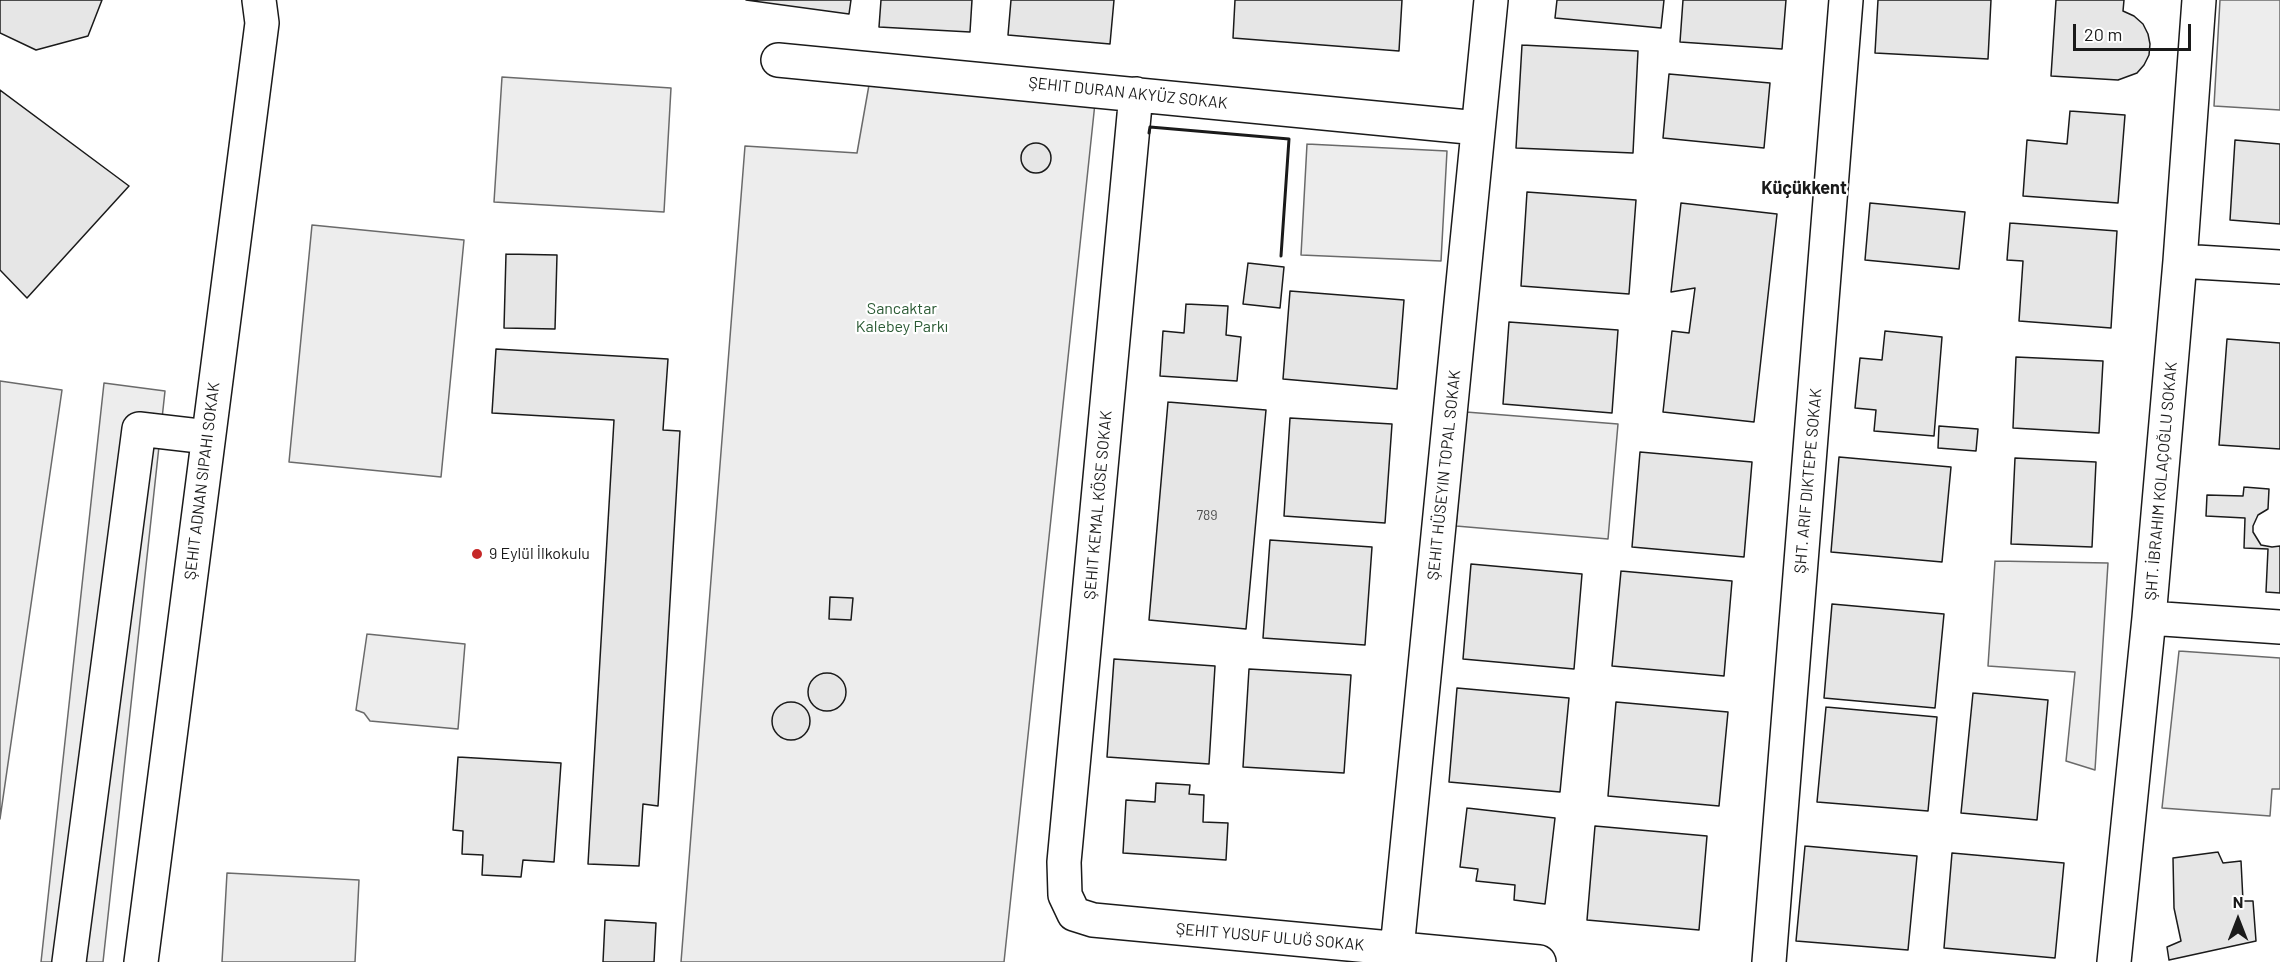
<!DOCTYPE html>
<meta charset="utf-8">
<style>
body{margin:0}
#map{position:relative;width:2280px;height:962px;overflow:hidden;background:#fff;font-family:Barlow,sans-serif}
canvas{display:block}
.north{position:absolute;left:2208px;top:890px;width:60px;height:60px;-webkit-text-stroke:4px #fff;paint-order:stroke;rotate:0deg;font-size:16px;font-weight:700;line-height:24px;text-align:center;color:#1a1a1a}
.north::after{content:'';display:block;margin:auto;width:21px;height:27px;background:#1a1a1a;clip-path:polygon(50% 0,100% 100%,50% 72%,0 100%)}
.scale{position:absolute;left:2073px;top:24px;width:118px;height:27px;box-sizing:border-box;border:3px solid #1a1a1a;border-top:0;padding-left:8px;font-size:18px;line-height:21px;white-space:nowrap;color:#1a1a1a;-webkit-text-stroke:4px #fff;paint-order:stroke}
</style>
<div id="map">
<canvas width="2280" height="962"></canvas>
<div class="north">N</div>
<div class="scale">20 m</div>
</div>
<script>
const ctx = document.querySelector('canvas').getContext('2d');
ctx.lineJoin = 'round';
function fill(path, color) { ctx.fillStyle = color; ctx.fill(path, 'evenodd'); }
const poly = rows => new Path2D(rows.map(r => 'M' + r).join(''));
function stroke(path, color, width, dash) { ctx.strokeStyle = color; ctx.lineWidth = width; ctx.lineCap = dash ? 'butt' : 'round'; ctx.setLineDash(dash || []); ctx.stroke(path); }
function drawText(font, color, halo, rows, align = 'center') {
  ctx.font = font + ' Barlow,sans-serif'; ctx.lineWidth = 4.5; ctx.setLineDash([]); ctx.textBaseline = 'middle'; ctx.strokeStyle = halo; ctx.fillStyle = color; for (const [text, x, y, turn = 0] of rows) {
    ctx.save(); ctx.translate(x, y); ctx.rotate((+turn || 0) * Math.PI / 180); ctx.textAlign = isNaN(turn) ? turn : align; if (halo) ctx.strokeText(text, 0, 0); ctx.fillText(text, 0, 0); ctx.restore();
  }
}
const built = poly([
 [2220,0,2280,0,2280,110,2214,106,2220,0],
 [502,77,671,88,664,212,494,202,502,77],
 [869,85,1095,103,1004,962,681,962,745,146,857,153,869,85],
 [1307,144,1447,151,1441,261,1301,255,1307,144],
 [312,225,464,240,441,477,289,462,312,225],
 [0,381,62,390,0,819,0,381],
 [104,383,165,391,103,962,41,962,104,383],
 [1466,412,1618,424,1608,539,1456,526,1466,412],
 [1995,561,2108,563,2095,770,2066,761,2075,672,1988,666,1995,561],
 [367,634,465,644,458,729,370,721,364,713,356,710,367,634],
 [2179,651,2280,658,2280,789,2272,789,2270,816,2162,808,2179,651],
 [227,873,359,880,355,962,222,962,227,873]
]);
const building = poly([
 [0,0,102,0,88,36,36,50,0,33,0,0],
 [746,0,851,0,849,14,746,0],
 [881,0,972,0,970,32,879,27,881,0],
 [1011,0,1114,0,1110,44,1008,35,1011,0],
 [1235,0,1402,0,1399,51,1233,38,1235,0],
 [1557,0,1664,0,1661,28,1555,18,1557,0],
 [1683,0,1786,0,1782,49,1680,42,1683,0],
 [1878,0,1991,0,1988,59,1875,53,1878,0],
 [2056,0,2124,0,2123,11,2134,16,2143,24,2148,34,2150,44,2149,55,2144,65,2137,73,2118,80,2051,76,2056,0],
 [1522,45,1638,51,1633,153,1516,148,1522,45],
 [1669,74,1770,83,1764,148,1663,138,1669,74],
 [0,90,129,186,27,298,0,270,0,90],
 [2070,111,2125,115,2118,203,2023,196,2027,140,2067,144,2070,111],
 [2235,140,2280,144,2280,224,2230,220,2235,140],
 '1021 158a15 15 0 1 1 30 0a15 15 0 1 1-30 0Z',
 [1527,192,1636,200,1629,294,1521,286,1527,192],
 [1681,203,1777,214,1754,422,1663,412,1672,331,1689,333,1695,288,1671,292,1681,203],
 [1870,203,1965,212,1959,269,1865,260,1870,203],
 [2010,223,2117,231,2111,328,2019,321,2023,261,2007,260,2010,223],
 [506,254,557,255,555,329,504,328,506,254],
 [1248,263,1284,267,1280,308,1243,304,1248,263],
 [1290,291,1404,300,1397,389,1283,379,1290,291],
 [1186,304,1228,306,1226,335,1241,337,1237,381,1160,376,1163,331,1184,333,1186,304],
 [1509,322,1618,330,1612,413,1503,404,1509,322],
 [1885,331,1942,337,1934,436,1874,431,1876,410,1855,408,1860,358,1882,360,1885,331],
 [2227,339,2280,343,2280,449,2219,445,2227,339],
 [496,349,668,359,663,430,680,431,658,806,643,804,639,866,588,864,614,420,492,413,496,349],
 [2016,357,2103,361,2099,433,2013,428,2016,357],
 [1168,402,1266,410,1246,629,1149,620,1168,402],
 [1290,418,1392,424,1385,523,1284,516,1290,418],
 [1939,426,1978,429,1976,451,1938,448,1939,426],
 [1640,452,1752,462,1744,557,1632,547,1640,452],
 [1839,457,1951,467,1942,562,1831,552,1839,457],
 [2015,458,2096,462,2092,547,2011,544,2015,458],
 [2244,487,2269,489,2268,509,2258,515,2253,526,2253,532,2261,545,2272,547,2280,546,2280,593,2266,592,2268,549,2244,548,2245,518,2206,516,2207,495,2243,496,2244,487],
 [1270,540,1372,547,1365,645,1263,638,1270,540],
 [1471,564,1582,574,1574,669,1463,659,1471,564],
 [1621,571,1732,581,1724,676,1612,666,1621,571],
 [830,597,853,598,851,620,829,619,830,597],
 [1832,604,1944,614,1935,708,1824,698,1832,604],
 [1114,659,1215,666,1209,764,1107,757,1114,659],
 [1249,669,1351,675,1344,773,1243,767,1249,669],
 '808 692a19 19 0 1 1 38 0a19 19 0 1 1-38 0Z',
 [1457,688,1569,698,1560,792,1449,782,1457,688],
 [1973,693,2048,700,2037,820,1961,813,1973,693],
 [1616,702,1728,712,1719,806,1608,796,1616,702],
 '772 721a19 19 0 1 1 38 0a19 19 0 1 1-38 0Z',
 [1826,707,1937,717,1928,811,1817,802,1826,707],
 [458,757,561,763,554,862,523,860,521,877,482,875,483,855,462,854,463,831,453,830,458,757],
 [1156,783,1190,785,1189,794,1204,795,1203,822,1228,823,1226,860,1123,853,1126,800,1155,802,1156,783],
 [1467,808,1555,818,1545,904,1514,900,1515,885,1476,881,1478,869,1460,867,1467,808],
 [1595,826,1707,836,1699,930,1587,920,1595,826],
 [1805,846,1917,856,1908,950,1796,941,1805,846],
 [2218,852,2223,863,2241,861,2243,901,2253,901,2256,941,2169,960,2167,947,2181,941,2174,908,2173,858,2218,852],
 [1952,853,2064,863,2055,958,1944,948,1952,853],
 [605,920,656,923,654,962,603,962,605,920]
]);
const minor = poly([
 [778,60,1478,128],
 [1136,94,1064,862,1065,895,1074,914,1093,920,1539,962],
 [2180,261,2280,267],
 [2149,618,2280,627],
 [1397,949,1491,0],
 [69,962,139,429,208,437],
 [141,962,262,23,259,0],
 [1769,962,1846,0],
 [2114,962,2149,618,2180,261,2199,0]
]);
const wall = poly([
 [1149,133,1150,127,1289,139,1281,256]
]);
const markers = [
 [477,554,6,"#c62828"]
];
const numberNames = [
 ["789",1207,515]
];
const streetNames = [
 ["ŞEHIT DURAN AKYÜZ SOKAK",1128,93,6],
 ["ŞEHIT HÜSEYIN TOPAL SOKAK",1444,475,-84],
 ["ŞEHIT ADNAN SIPAHI SOKAK",202,481,-83],
 ["ŞHT. ARIF DIKTEPE SOKAK",1808,481,-85],
 ["ŞHT. İBRAHIM KOLAÇOĞLU SOKAK",2161,481,-85],
 ["ŞEHIT KEMAL KÖSE SOKAK",1098,505,-85],
 ["ŞEHIT YUSUF ULUĞ SOKAK",1270,937,5]
];
const parkNames = [
 ["Sancaktar",902,309],
 ["Kalebey Parkı",902,327]
];
const poiNames = [
 ["9 Eylül İlkokulu",489,554]
];
const neighbourhoodNames = [
 ["Küçükkent",1804,188]
];
fill(built, '#ededed');
stroke(built, '#6a6a6a', 1.5);
fill(building, '#e6e6e6');
stroke(building, '#1a1a1a', 1.5);
stroke(minor, '#1a1a1a', 36);
stroke(minor, '#fff', 33);
stroke(wall, '#1a1a1a', 3);
for (const [x, y, r, color] of markers) { const dot = new Path2D(); dot.arc(x, y, r, 0, 2 * Math.PI); ctx.fillStyle = color; ctx.fill(dot); stroke(dot, '#fff', 2); }
drawText('14px', '#4d4d4d', null, numberNames);
drawText('16px', '#1a1a1a', '#fff', streetNames);
drawText('16px', '#2b5a34', '#fff', parkNames);
drawText('16px', '#1a1a1a', '#fff', poiNames, 'left');
drawText('bold 18px', '#1a1a1a', '#fff', neighbourhoodNames);
</script>
